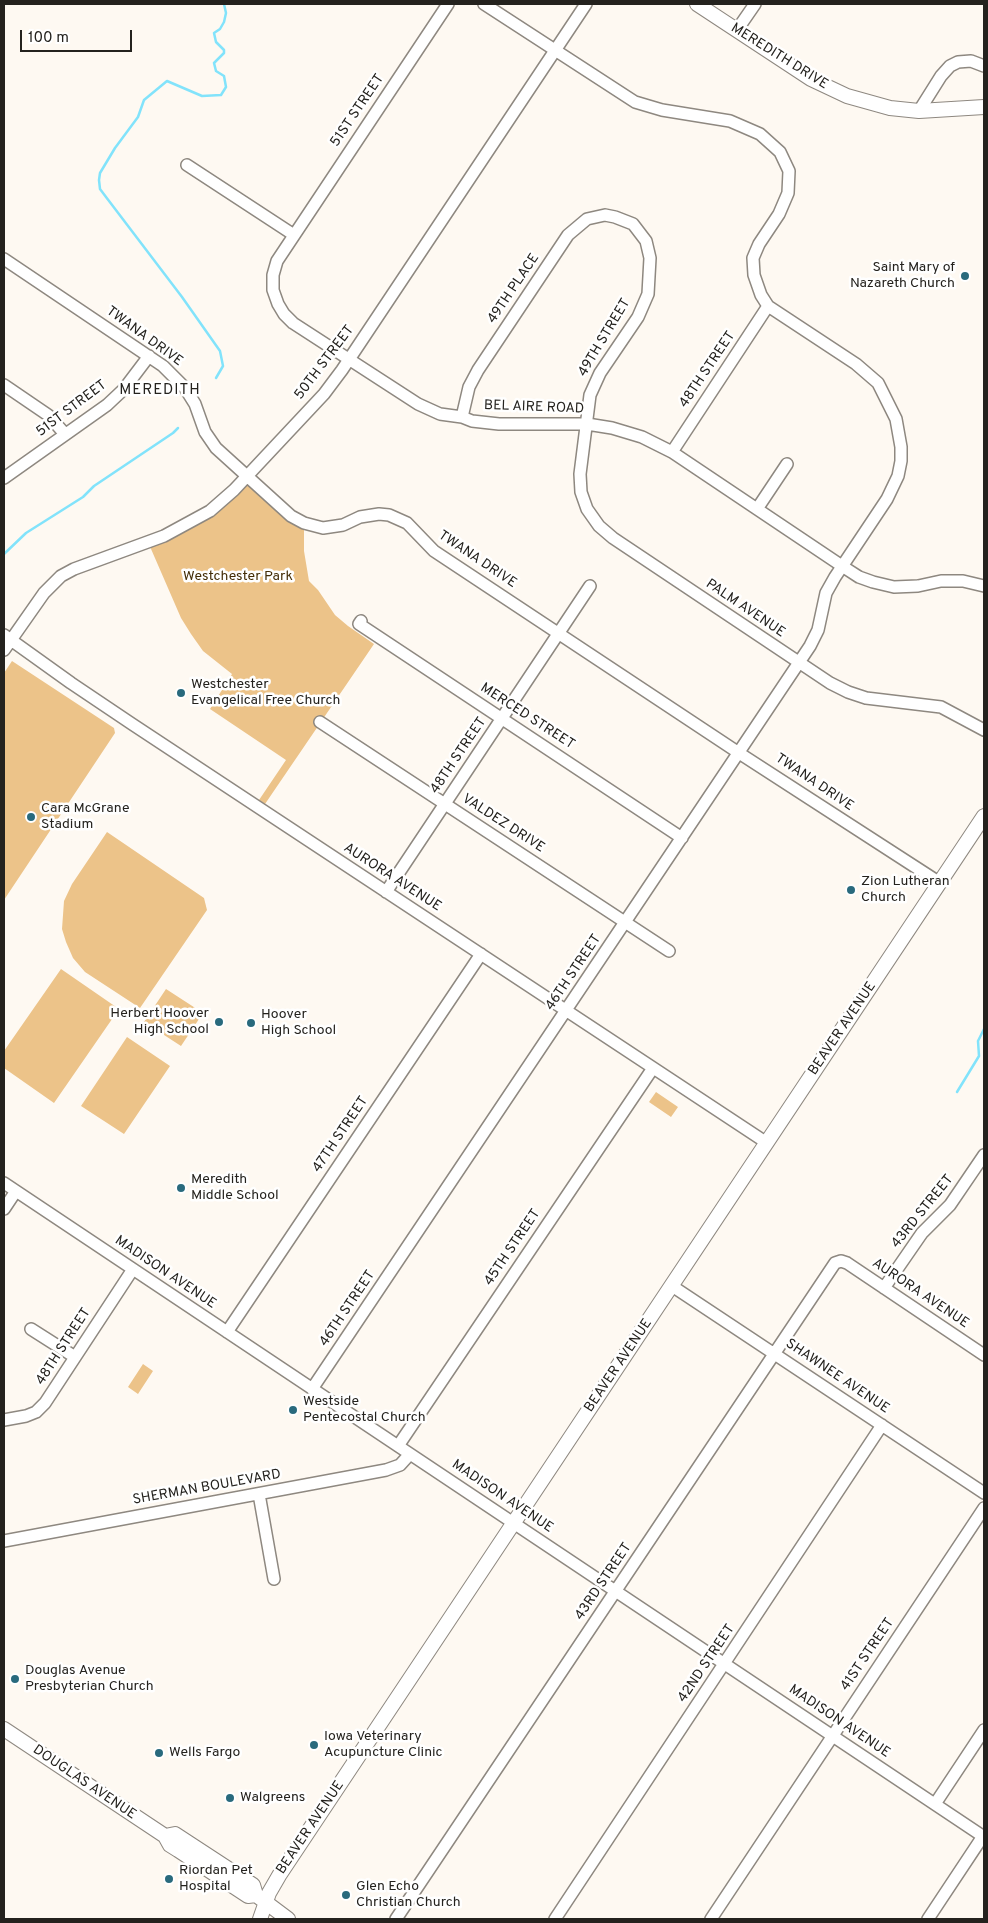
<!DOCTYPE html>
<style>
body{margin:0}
#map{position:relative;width:988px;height:1923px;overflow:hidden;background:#fef9f2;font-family:Overpass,sans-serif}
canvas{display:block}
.frame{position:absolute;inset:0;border:5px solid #24221e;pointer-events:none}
.scale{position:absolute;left:20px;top:30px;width:112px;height:22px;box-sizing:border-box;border:2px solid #24221e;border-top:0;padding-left:6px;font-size:15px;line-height:18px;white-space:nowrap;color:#24221e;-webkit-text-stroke:4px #fff;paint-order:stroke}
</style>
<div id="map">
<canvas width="988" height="1923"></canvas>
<div class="frame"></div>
<div class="scale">100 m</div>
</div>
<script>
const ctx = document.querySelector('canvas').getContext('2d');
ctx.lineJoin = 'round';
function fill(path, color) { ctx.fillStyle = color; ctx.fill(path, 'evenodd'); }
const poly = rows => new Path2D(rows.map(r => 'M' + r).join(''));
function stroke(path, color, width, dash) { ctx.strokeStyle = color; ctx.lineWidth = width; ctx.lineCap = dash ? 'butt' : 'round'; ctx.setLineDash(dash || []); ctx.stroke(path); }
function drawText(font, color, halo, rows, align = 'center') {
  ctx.font = font + ' Overpass,sans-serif'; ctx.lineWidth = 5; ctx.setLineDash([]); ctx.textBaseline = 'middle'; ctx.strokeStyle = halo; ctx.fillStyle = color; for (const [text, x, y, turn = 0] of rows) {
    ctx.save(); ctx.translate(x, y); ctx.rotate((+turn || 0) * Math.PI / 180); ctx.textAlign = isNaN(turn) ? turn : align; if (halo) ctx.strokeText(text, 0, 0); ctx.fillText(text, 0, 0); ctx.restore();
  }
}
const green = poly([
 [247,477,304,523,304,551,309,581,318,590,335,615,348,626,374,644,265,804,259,800,286,760,210,709,232,674,203,651,191,634,181,618,148,542,190,523],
 [12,661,114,728,115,733,4,900,4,673],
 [107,832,204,898,207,910,140,1008,85,972,73,958,66,942,62,929,64,901,72,884],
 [61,969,119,1009,54,1103,4,1068,4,1051],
 [166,989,203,1013,181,1046,144,1022],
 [127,1037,170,1066,124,1134,81,1106],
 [656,1092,678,1107,671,1117,649,1102],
 [143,1364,153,1371,138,1394,128,1387]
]);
const stream = poly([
 [216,378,223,366,220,351,182,297,106,197,100,189,99,180,100,173,115,148,138,117,144,100,167,81,202,96,221,95,226,87,224,76,216,71,214,63,224,53,224,50,216,42,214,33,220,29,224,22,226,13,224,4],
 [4,554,26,533,83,497,94,486,173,433,178,428],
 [957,1092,979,1056,978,1041,984,1029]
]);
const minor = poly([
 [448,4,277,261,273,275,273,290,278,304,284,314,293,323,418,404,440,414,462,417,472,421,499,424,587,424,612,428,642,437,672,452,842,566,859,577,873,582,894,587,918,586,941,581,963,581,984,586],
 [737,30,755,4],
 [919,111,941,76,950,66,958,62,971,61,984,66],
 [187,165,294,235],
 [4,259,163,366,185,388,195,404,205,432,216,448,291,516,304,523,323,528,343,525,360,517,379,514,389,515,407,523,434,551,739,753,940,883],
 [4,385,48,415,65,434],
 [462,417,469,387,478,370,568,235,587,219,605,215,615,217,633,224,646,241,650,258,648,294,638,317,600,373,590,395,580,474,581,492,587,509,599,526,613,538,830,683,848,692,866,698,941,707,984,730],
 [672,452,768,306],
 [4,478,107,405,124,389,149,356],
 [757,509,787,464],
 [361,621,359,624,682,838],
 [4,635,71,683,132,724,767,1143],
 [4,650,44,593,61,576,74,569,164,536,210,511,234,490,324,394,342,370,586,4],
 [320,722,669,951],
 [386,892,590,586],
 [4,1183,984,1837],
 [4,1209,16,1191],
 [672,1286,984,1493],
 [884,1288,922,1233,950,1205,984,1155],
 [31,1329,75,1357],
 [227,1332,481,954],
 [312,1389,810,646,818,630,826,593,835,577,887,499,898,476,901,461,901,447,896,419,878,383,856,364,768,306,761,295,754,275,753,258,759,244,779,214,788,193,789,171,780,152,760,134,730,121,662,110,635,102,484,4],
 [4,1420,26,1416,36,1412,45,1403,133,1269],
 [398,1446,653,1068],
 [259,1494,274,1579],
 [4,1541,386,1470,400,1465,410,1454],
 [935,1804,984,1730],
 [396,1919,835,1263,841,1261,847,1263,984,1355],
 [555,1919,882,1425],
 [711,1919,984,1508],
 [928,1919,983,1836]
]);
const major = poly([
 [697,4,811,79,847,96,890,108,919,111,984,107],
 [4,1729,165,1836,170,1845,178,1850,248,1896,256,1895],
 [165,1836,175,1834,253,1885,256,1895,288,1919],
 [260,1919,269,1893,280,1874,984,816]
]);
const markers = [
 [965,276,5,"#296a7d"],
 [181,693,5,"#296a7d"],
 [31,817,5,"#296a7d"],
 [851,890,5,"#296a7d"],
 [219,1022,5,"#296a7d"],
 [251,1023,5,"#296a7d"],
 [181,1188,5,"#296a7d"],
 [293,1410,5,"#296a7d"],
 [15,1679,5,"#296a7d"],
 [314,1745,5,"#296a7d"],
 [159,1753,5,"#296a7d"],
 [230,1798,5,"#296a7d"],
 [169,1879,5,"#296a7d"],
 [346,1895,5,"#296a7d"]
];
const streetNames = [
 ["MEREDITH DRIVE",779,57,32],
 ["51ST STREET",358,111,-56],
 ["49TH PLACE",514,289,-56],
 ["TWANA DRIVE",144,337,36],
 ["49TH STREET",605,338,-59],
 ["50TH STREET",325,363,-53],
 ["48TH STREET",708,370,-56],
 ["BEL AIRE ROAD",534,408,2],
 ["51ST STREET",72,409,-37],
 ["TWANA DRIVE",477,560,34],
 ["PALM AVENUE",745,609,34],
 ["MERCED STREET",527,717,33],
 ["48TH STREET",459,756,-56],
 ["TWANA DRIVE",814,783,34],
 ["VALDEZ DRIVE",503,824,33],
 ["AURORA AVENUE",392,878,33],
 ["46TH STREET",574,973,-56],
 ["BEAVER AVENUE",843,1029,-56],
 ["47TH STREET",341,1135,-56],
 ["43RD STREET",923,1212,-51],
 ["45TH STREET",513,1248,-56],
 ["MADISON AVENUE",165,1273,34],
 ["AURORA AVENUE",920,1294,34],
 ["46TH STREET",348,1309,-56],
 ["48TH STREET",64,1347,-57],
 ["BEAVER AVENUE",619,1366,-56],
 ["SHAWNEE AVENUE",837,1377,34],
 ["SHERMAN BOULEVARD",207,1488,-10],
 ["MADISON AVENUE",502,1497,34],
 ["43RD STREET",604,1582,-56],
 ["41ST STREET",868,1655,-56],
 ["42ND STREET",707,1664,-56],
 ["MADISON AVENUE",839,1722,34],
 ["DOUGLAS AVENUE",84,1783,34],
 ["BEAVER AVENUE",311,1828,-56]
];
const poiNames = [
 ["Saint Mary of",955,268,"right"],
 ["Nazareth Church",955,284,"right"],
 ["Westchester",191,685],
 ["Evangelical Free Church",191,701],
 ["Cara McGrane",41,809],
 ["Stadium",41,825],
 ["Zion Lutheran",861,882],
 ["Church",861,898],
 ["Herbert Hoover",209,1014,"right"],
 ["High School",209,1030,"right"],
 ["Hoover",261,1015],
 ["High School",261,1031],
 ["Meredith",191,1180],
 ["Middle School",191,1196],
 ["Westside",303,1402],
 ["Pentecostal Church",303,1418],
 ["Douglas Avenue",25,1671],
 ["Presbyterian Church",25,1687],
 ["Iowa Veterinary",324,1737],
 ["Acupuncture Clinic",324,1753],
 ["Wells Fargo",169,1753],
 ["Walgreens",240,1798],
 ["Riordan Pet",179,1871],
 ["Hospital",179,1887],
 ["Glen Echo",356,1887],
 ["Christian Church",356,1903]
];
const parkNames = [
 ["Westchester Park",238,577]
];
const neighbourhoodNames = [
 ["MEREDITH",160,391]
];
fill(green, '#ecc389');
stroke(stream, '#82e3fb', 2.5);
stroke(minor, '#8e8880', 14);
stroke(major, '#8e8880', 16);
stroke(minor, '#fff', 11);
stroke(major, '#fff', 14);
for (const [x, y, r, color] of markers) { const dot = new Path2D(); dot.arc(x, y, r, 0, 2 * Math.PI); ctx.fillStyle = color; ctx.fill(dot); stroke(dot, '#fff', 2); }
drawText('14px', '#24221e', '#fff', streetNames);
drawText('14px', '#24221e', '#fff', poiNames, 'left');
drawText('14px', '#442d07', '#fff', parkNames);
ctx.letterSpacing = '1px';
drawText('15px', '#24221e', '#fff', neighbourhoodNames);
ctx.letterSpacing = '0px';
</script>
